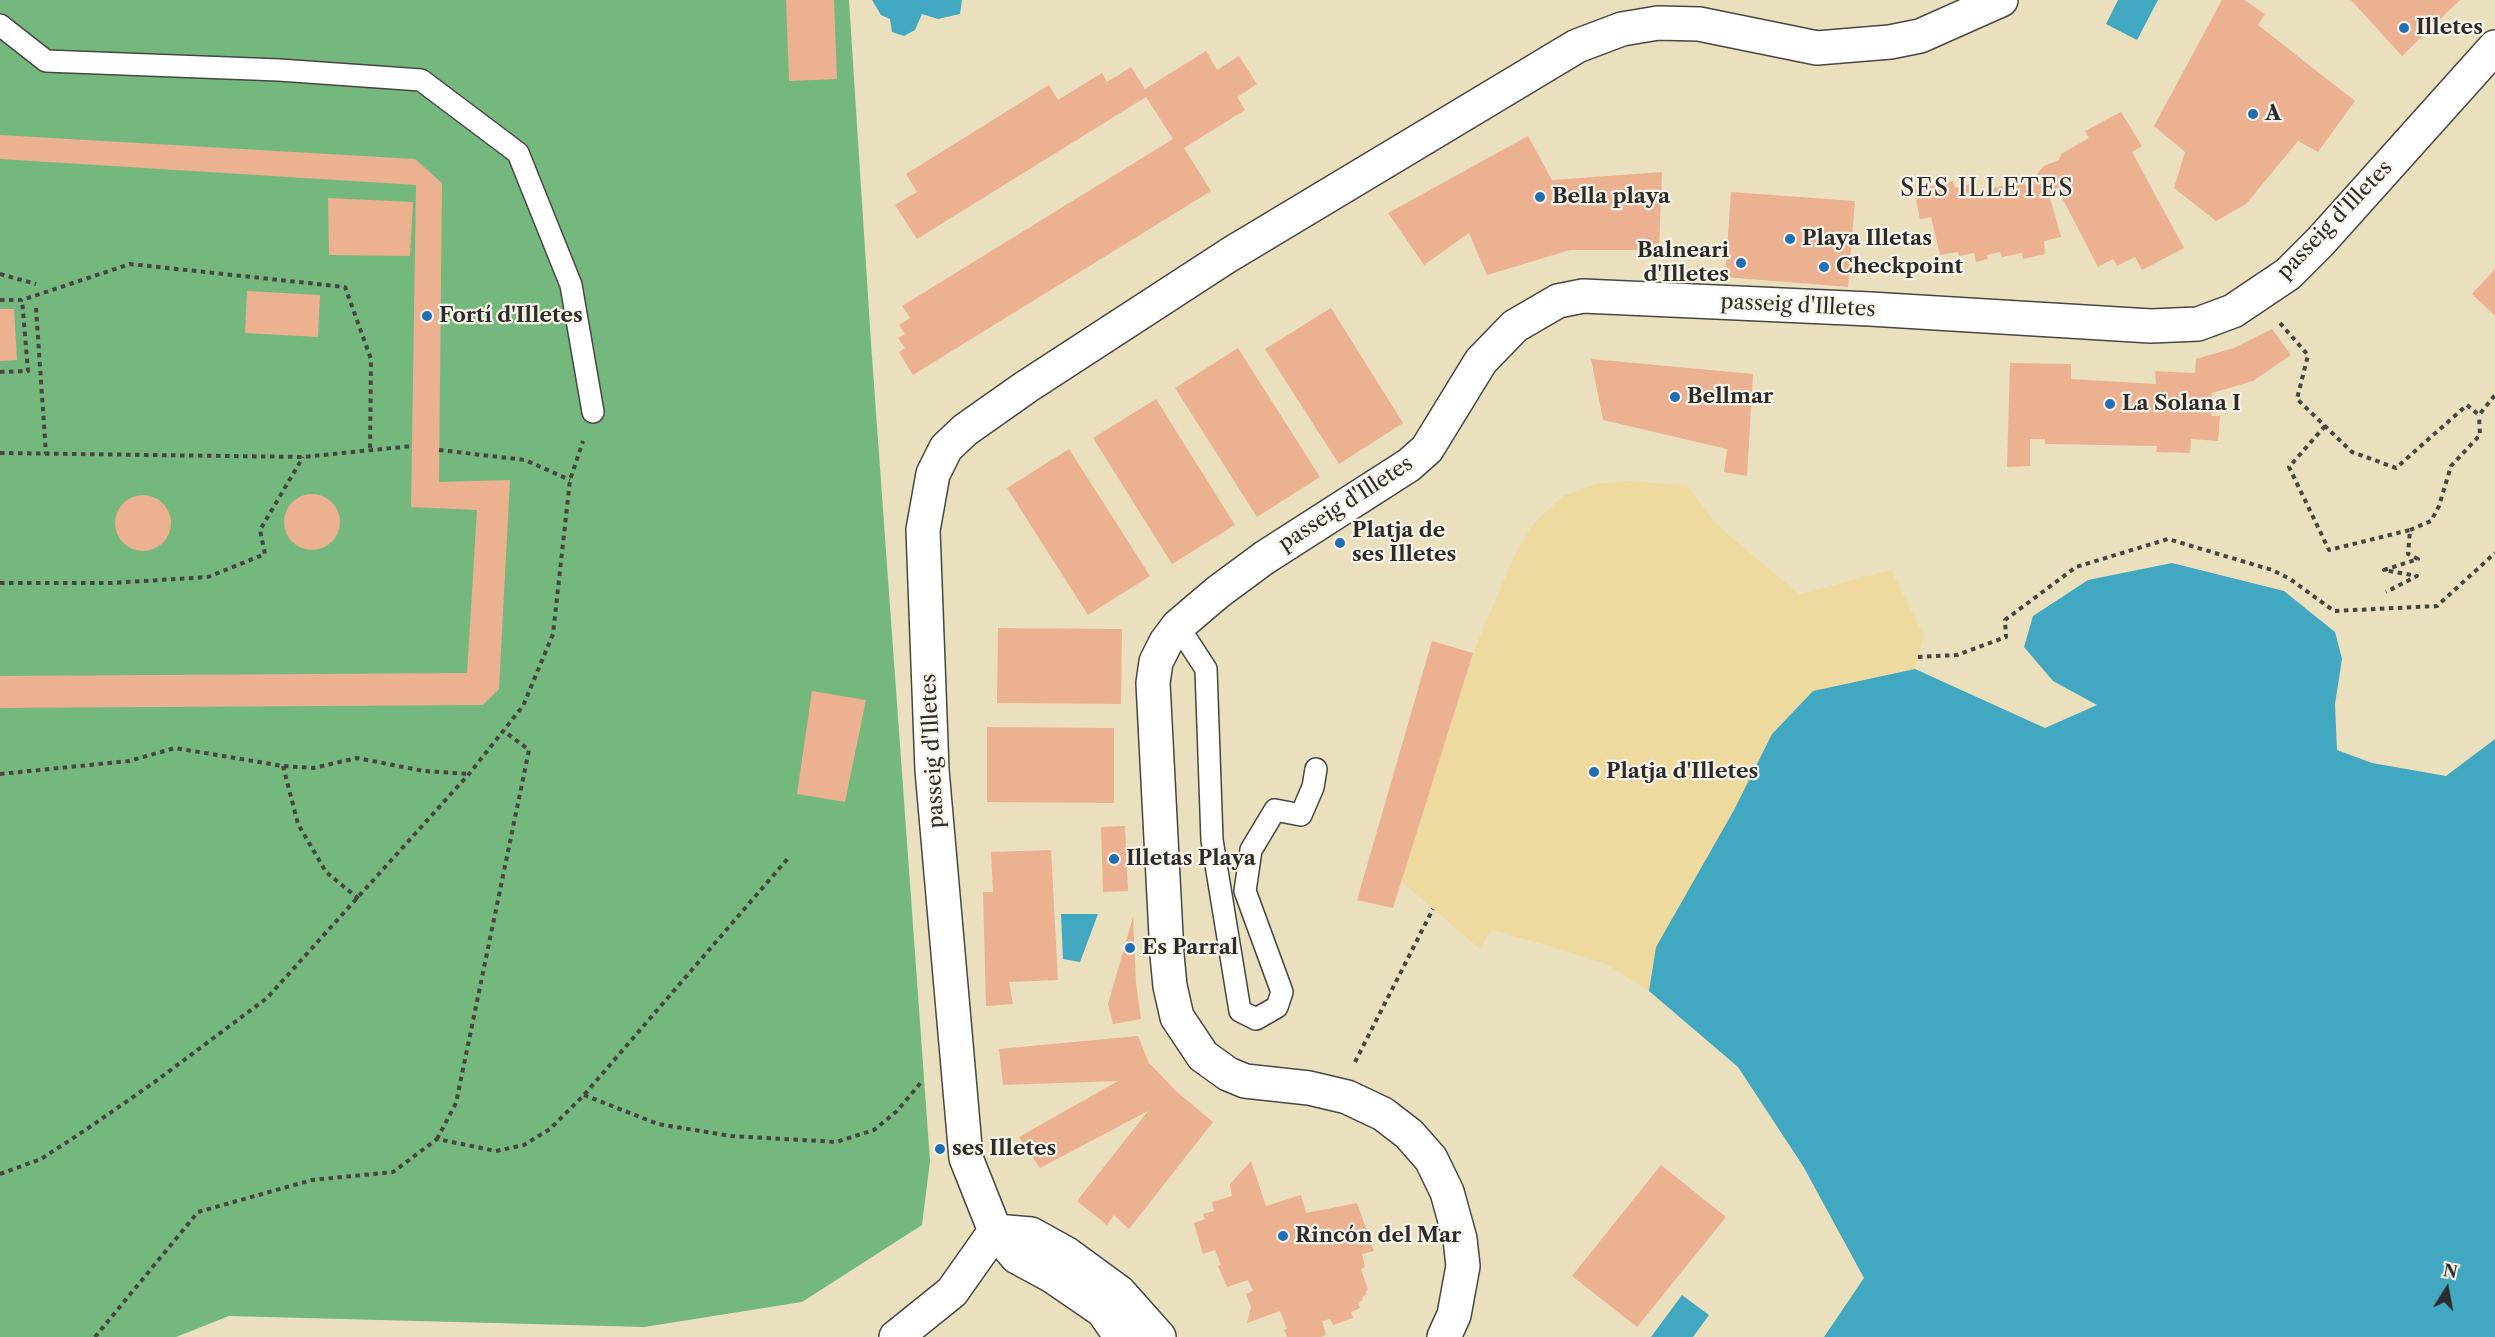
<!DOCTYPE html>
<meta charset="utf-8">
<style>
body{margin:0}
#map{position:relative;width:2495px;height:1337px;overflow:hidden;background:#eae0bd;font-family:"Libre Caslon Text",serif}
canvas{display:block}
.north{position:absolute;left:2417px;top:1259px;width:60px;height:60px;-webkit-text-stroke:4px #f7f3e8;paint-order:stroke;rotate:11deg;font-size:16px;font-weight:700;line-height:24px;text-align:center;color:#2b2b2b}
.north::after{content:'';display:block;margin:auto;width:21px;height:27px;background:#2b2b2b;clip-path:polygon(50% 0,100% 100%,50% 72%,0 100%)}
</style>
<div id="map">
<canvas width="2495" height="1337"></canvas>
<div class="north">N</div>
</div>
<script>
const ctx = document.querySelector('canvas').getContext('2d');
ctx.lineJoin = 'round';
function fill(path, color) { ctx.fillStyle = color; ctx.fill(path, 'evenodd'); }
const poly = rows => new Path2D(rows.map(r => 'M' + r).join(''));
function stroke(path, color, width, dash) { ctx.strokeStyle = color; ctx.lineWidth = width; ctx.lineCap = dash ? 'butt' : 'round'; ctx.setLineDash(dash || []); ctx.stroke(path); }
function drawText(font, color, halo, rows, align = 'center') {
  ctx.font = font + ' "Libre Caslon Text",serif'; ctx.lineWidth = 4.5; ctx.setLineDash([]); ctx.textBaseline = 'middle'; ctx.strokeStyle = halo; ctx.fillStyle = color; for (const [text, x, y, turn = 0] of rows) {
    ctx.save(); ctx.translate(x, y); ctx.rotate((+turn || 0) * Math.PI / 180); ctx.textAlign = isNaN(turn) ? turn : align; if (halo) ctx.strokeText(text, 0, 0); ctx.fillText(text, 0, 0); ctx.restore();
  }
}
const forest = poly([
 [0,0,849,0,871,343,930,1161,922,1225,802,1302,644,1327,229,1316,176,1337,0,1337]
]);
const sand = poly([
 [1630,481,1687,486,1718,526,1799,594,1891,570,1924,636,1915,669,1813,691,1772,734,1734,810,1656,947,1649,991,1605,963,1491,929,1480,949,1401,881,1473,653,1515,554,1534,523,1563,496,1596,484]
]);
const water = poly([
 [872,0,962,0,960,14,938,19,922,14,915,30,904,36,892,32,890,19,881,15],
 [2118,0,2158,0,2137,40,2106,24],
 [2172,563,2284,591,2335,632,2342,659,2335,704,2337,750,2372,763,2446,776,2495,739,2495,1337,1824,1337,1864,1278,1803,1166,1738,1067,1649,991,1656,947,1734,810,1772,734,1813,691,1915,669,2045,728,2097,705,2053,681,2024,647,2033,616,2088,580],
 [1061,914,1098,914,1080,962,1063,959],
 [1682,1295,1709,1315,1693,1337,1651,1337]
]);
const building = poly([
 [786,0,834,0,837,79,789,81],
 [2222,0,2244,0,2265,14,2258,25,2355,101,2318,152,2298,141,2246,204,2216,221,2174,188,2185,152,2154,126],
 [2351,0,2460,0,2402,56],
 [1206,51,1217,70,1239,56,1257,84,1237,97,1245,110,1184,148,1211,191,913,375,899,352,905,348,898,338,905,334,899,325,910,318,902,306,1173,139,1146,97,917,239,895,205,917,192,906,174,1049,85,1058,100,1102,73,1107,82,1131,67,1145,89],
 [2121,112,2142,146,2132,152,2184,248,2142,270,2135,257,2117,266,2113,259,2098,267,2059,192,2049,194,2061,237,2044,241,2045,254,2023,259,2022,253,2002,257,2000,252,1987,255,1988,259,1976,262,1974,253,1959,256,1958,252,1940,255,1931,217,1920,219,1914,190,1953,181,1955,188,1973,183,1976,195,1985,194,1985,190,2023,181,2026,186,2044,166,2059,160,2061,154,2089,138,2085,131],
 [0,135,415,159,442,183,439,482,510,480,499,689,483,705,0,708,0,676,467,673,477,510,411,507,416,185,0,159],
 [1528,136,1552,180,1662,172,1659,250,1570,250,1487,275,1469,233,1424,265,1388,213],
 [1731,192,1855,201,1848,287,1725,277],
 [328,198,413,202,410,256,329,255],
 [2495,269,2495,316,2472,294],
 [247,291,320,295,318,337,245,333],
 [1331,308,1403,423,1339,464,1265,349],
 [0,309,14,309,17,360,0,361],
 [2272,329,2291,355,2253,381,2212,393,2211,416,2220,416,2218,441,2191,439,2190,453,2156,452,2157,446,2045,444,2045,439,2030,439,2030,466,2007,467,2010,363,2071,364,2071,379,2156,384,2155,371,2195,373,2196,359,2234,348],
 [1238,348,1320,477,1257,517,1175,388],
 [1591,359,1753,374,1747,476,1724,472,1727,449,1603,420],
 [1156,399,1235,525,1172,564,1093,438],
 [1069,449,1150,576,1088,615,1007,488],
 '284 522a28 28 0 1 1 56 0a28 28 0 1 1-56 0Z',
 '115 523a28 28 0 1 1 56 0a28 28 0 1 1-56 0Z',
 [998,628,1122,629,1121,704,997,703],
 [1432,641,1473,653,1393,908,1357,900],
 [812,691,866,700,845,802,797,794],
 [987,727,1114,728,1114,803,987,802],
 [1125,826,1128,891,1103,892,1101,827],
 [1051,850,1058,980,1009,982,1013,1004,986,1006,983,892,993,892,991,852],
 [1133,917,1136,983,1141,1019,1113,1024,1108,1004],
 [1138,1036,1149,1063,1177,1092,1213,1122,1129,1229,1114,1215,1107,1225,1077,1201,1148,1111,1040,1168,1019,1137,1118,1081,1003,1085,999,1049],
 [1251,1161,1266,1206,1301,1195,1306,1213,1357,1203,1374,1251,1362,1254,1365,1267,1361,1269,1368,1290,1366,1291,1366,1295,1362,1297,1363,1300,1358,1303,1360,1308,1351,1312,1353,1318,1333,1325,1330,1319,1322,1321,1326,1335,1321,1337,1287,1337,1284,1330,1287,1329,1280,1311,1247,1323,1251,1307,1246,1294,1253,1291,1248,1280,1227,1287,1218,1266,1221,1265,1215,1250,1203,1254,1194,1223,1205,1219,1203,1214,1214,1211,1212,1202,1232,1196,1230,1184],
 [1661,1165,1726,1217,1637,1327,1572,1276]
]);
const path = poly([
 [0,274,36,284],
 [0,300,22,300,130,264,345,287,371,359,370,450],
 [36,308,46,454],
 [2280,323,2308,355,2297,399,2352,452,2396,468,2467,405,2479,415,2495,395],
 [0,372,28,371,22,300],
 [2325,426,2289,467,2329,550,2410,530,2408,554,2418,559,2384,570,2417,576,2386,592],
 [439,450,525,460,570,480],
 [0,453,303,457,412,446],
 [2410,530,2431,521,2439,506,2451,466,2480,435,2479,415],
 [0,583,111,583,208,577,265,554,260,530,303,457],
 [1918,657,1957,655,2006,637,2005,620,2076,567,2168,539,2272,570,2290,579,2334,611,2437,606,2495,553],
 [283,766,298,824,326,872,359,899],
 [0,774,129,761,175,748,283,766,313,768,357,758,424,771,469,774],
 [1355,1062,1433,909],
 [584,1095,658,1124,731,1136,836,1142,874,1130,897,1111,923,1080],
 [437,1139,456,1103,529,750,504,731],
 [0,1174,41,1159,87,1129,156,1081,267,998,469,774,523,706,553,634,570,480,583,441],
 [95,1337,198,1212,312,1180,393,1172,437,1139,496,1151,524,1145,550,1129,584,1095,790,856]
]);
const lane = poly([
 [0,25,46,61,279,70,421,80,518,153,571,285,593,412],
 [1178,626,1206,669,1212,840,1240,1011,1256,1019,1277,1007,1282,992,1245,891,1251,850,1275,810,1301,815,1313,787,1316,769]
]);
const street = poly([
 [995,1231,1031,1234,1067,1254,1119,1292,1159,1337],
 [896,1337,952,1292,995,1231],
 [1121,1337,1103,1311,1052,1276,1017,1257,995,1231,966,1158,932,770,923,530,933,474,946,448,965,430,1026,387,1229,255,1577,46,1622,29,1658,23,1699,24,1817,48,1890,42,1920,36,2001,0],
 [1444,1337,1454,1315,1463,1266,1460,1239,1447,1192,1431,1159,1409,1134,1383,1114,1347,1097,1309,1088,1245,1081,1228,1074,1203,1056,1177,1017,1170,986,1167,955,1153,683,1156,662,1166,642,1178,626,1218,592,1264,558,1409,465,1427,449,1481,361,1515,326,1558,301,1583,296,1870,309,2151,326,2198,324,2233,311,2288,274,2321,241,2495,47]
]);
const markers = [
 [2404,28,6,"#1f6fb2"],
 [2253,114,6,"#1f6fb2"],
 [1540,197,6,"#1f6fb2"],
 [1790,239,6,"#1f6fb2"],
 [1741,263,6,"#1f6fb2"],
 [1824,267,6,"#1f6fb2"],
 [427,316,6,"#1f6fb2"],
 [1675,397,6,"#1f6fb2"],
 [2110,404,6,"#1f6fb2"],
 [1340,543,6,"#1f6fb2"],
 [1594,772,6,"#1f6fb2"],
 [1114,859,6,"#1f6fb2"],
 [1130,948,6,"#1f6fb2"],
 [940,1149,6,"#1f6fb2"],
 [1283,1236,6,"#1f6fb2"]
];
const poiNames = [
 ["Illetes",2416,28],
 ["A",2265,114],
 ["Bella playa",1552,197],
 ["Playa Illetas",1802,239],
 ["Balneari",1729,251,"right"],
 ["d'Illetes",1729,275,"right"],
 ["Checkpoint",1836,267],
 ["Fortí d'Illetes",439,316],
 ["Bellmar",1687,397],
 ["La Solana I",2122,404],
 ["Platja de",1352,531],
 ["ses Illetes",1352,555],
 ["Platja d'Illetes",1606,772],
 ["Illetas Playa",1126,859],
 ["Es Parral",1142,948],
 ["ses Illetes",952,1149],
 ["Rincón del Mar",1295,1236]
];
const streetNames = [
 ["passeig d'Illetes",2335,220,-46],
 ["passeig d'Illetes",1798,306,3],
 ["passeig d'Illetes",1346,504,-33],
 ["passeig d'Illetes",933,751,-93]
];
const quarterNames = [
 ["SES ILLETES",1987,189]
];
fill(forest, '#74b87d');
fill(sand, '#eeda9e');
fill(water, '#42a8c2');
fill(building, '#ebb191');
stroke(lane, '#484641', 24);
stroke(street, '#484641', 36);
stroke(path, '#484641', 4, [4.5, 4.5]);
stroke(lane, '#fff', 21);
stroke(street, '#fff', 33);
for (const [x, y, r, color] of markers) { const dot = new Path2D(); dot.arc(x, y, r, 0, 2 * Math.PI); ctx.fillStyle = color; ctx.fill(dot); stroke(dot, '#f7f3e8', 2); }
drawText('bold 21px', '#2b2b2b', '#f7f3e8', poiNames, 'left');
drawText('21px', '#2b2b2b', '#f7f3e8', streetNames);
ctx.letterSpacing = '1.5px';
drawText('24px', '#2b2b2b', '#f7f3e8', quarterNames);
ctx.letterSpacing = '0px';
</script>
